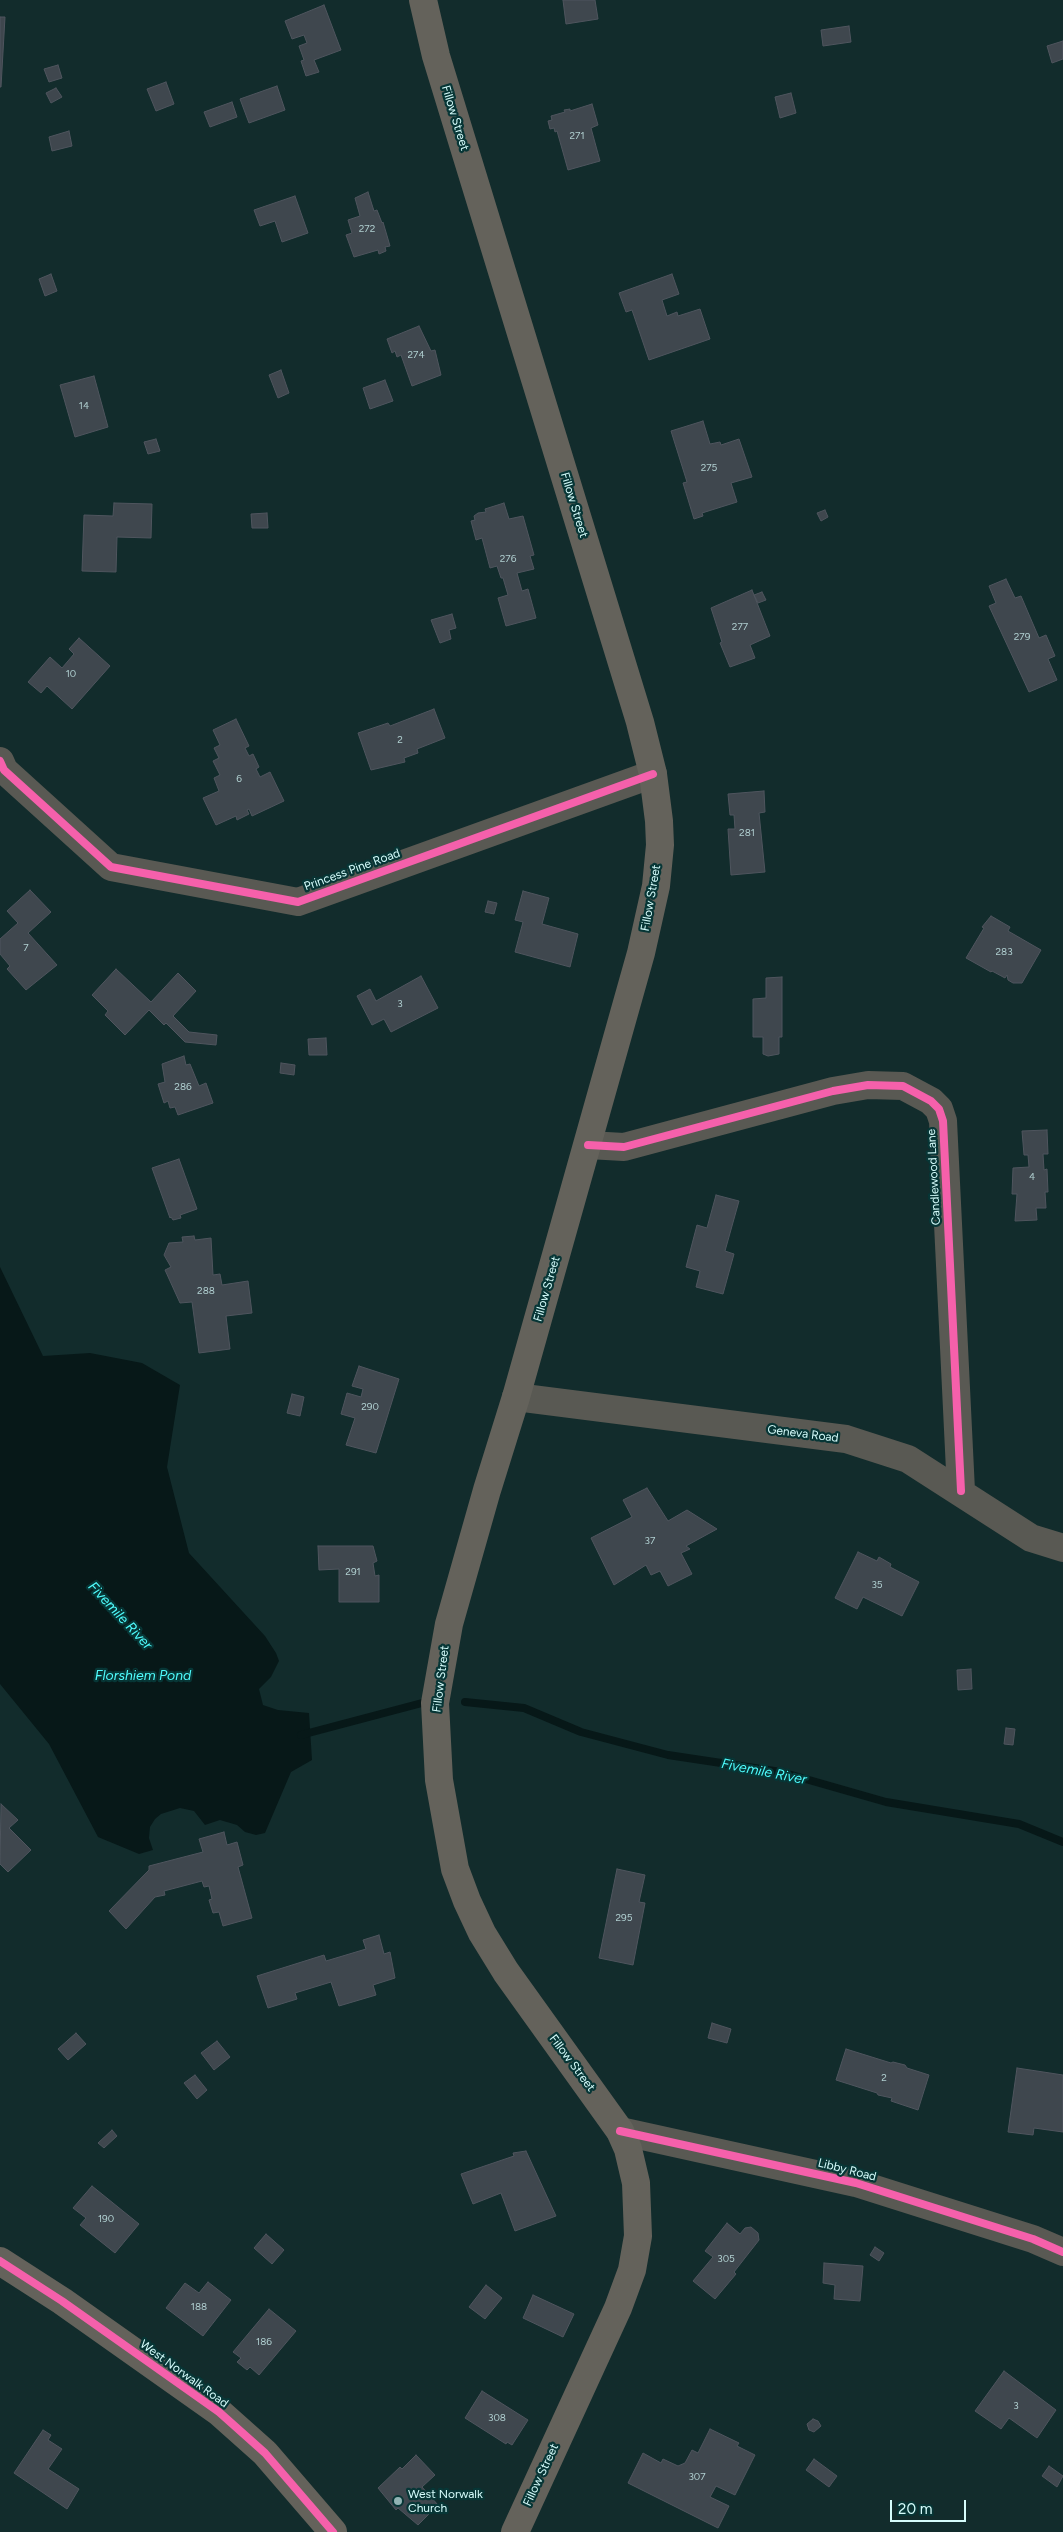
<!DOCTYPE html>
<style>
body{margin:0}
#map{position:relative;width:1063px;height:2532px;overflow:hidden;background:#122c2c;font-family:Figtree,sans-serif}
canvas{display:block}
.scale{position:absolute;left:890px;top:2500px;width:76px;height:22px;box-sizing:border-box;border:2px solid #d5fcfb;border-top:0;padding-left:6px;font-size:15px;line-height:18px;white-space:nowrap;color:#d5fcfb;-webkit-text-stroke:4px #073636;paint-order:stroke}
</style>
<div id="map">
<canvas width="1063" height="2532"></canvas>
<div class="scale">20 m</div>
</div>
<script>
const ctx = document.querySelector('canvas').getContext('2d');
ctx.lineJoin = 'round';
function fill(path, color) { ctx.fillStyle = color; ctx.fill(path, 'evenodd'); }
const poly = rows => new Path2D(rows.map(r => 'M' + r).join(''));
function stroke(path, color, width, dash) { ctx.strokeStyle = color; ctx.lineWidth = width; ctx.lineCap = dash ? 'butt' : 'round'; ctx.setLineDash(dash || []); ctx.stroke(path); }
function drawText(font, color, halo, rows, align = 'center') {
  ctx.font = font + ' Figtree,sans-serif'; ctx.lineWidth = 4.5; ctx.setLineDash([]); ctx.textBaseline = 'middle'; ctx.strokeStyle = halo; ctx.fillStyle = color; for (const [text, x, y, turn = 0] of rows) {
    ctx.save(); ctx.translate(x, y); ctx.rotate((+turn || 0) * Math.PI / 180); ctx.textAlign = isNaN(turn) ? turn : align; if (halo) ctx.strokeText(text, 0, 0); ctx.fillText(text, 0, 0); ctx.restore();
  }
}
const water = poly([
 [0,1267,43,1356,90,1353,142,1363,180,1385,167,1467,189,1553,265,1636,276,1653,279,1661,271,1677,259,1689,263,1705,278,1710,309,1713,312,1760,291,1772,265,1833,256,1835,245,1832,237,1825,220,1820,205,1825,194,1811,180,1808,161,1814,155,1819,150,1827,149,1838,153,1850,139,1854,98,1837,49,1744,0,1684]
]);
const stream = poly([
 [465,1702,524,1708,581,1732,668,1755,781,1772,886,1802,1019,1824,1063,1842],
 [301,1735,422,1703]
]);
const building = poly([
 [563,0,595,0,598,19,566,24,563,0],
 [324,5,341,50,314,60,319,72,306,76,301,61,304,60,299,46,307,43,304,35,292,39,285,21,324,5],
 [0,17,5,17,1,87,0,87,0,17],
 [849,26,851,42,823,46,821,30,849,26],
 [1063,41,1063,59,1052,63,1047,46,1063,41],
 [58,65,62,78,49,82,44,69,58,65],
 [166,82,174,104,156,111,147,89,166,82],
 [277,86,285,110,249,123,240,99,277,86],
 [56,88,62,97,51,103,46,93,56,88],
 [791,93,796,113,780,118,775,97,791,93],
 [232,102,237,117,210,127,204,112,232,102],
 [592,104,598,125,591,128,600,161,568,170,557,131,555,132,554,128,550,129,548,121,552,120,551,116,565,112,564,110,570,109,570,111,592,104],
 [69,131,72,146,52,151,49,137,69,131],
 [368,192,374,211,377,210,382,223,383,222,390,246,385,247,386,251,379,254,378,250,354,257,346,235,352,233,348,220,360,216,355,198,368,192],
 [295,196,308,233,282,242,275,221,260,226,254,210,295,196],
 [51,274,57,291,45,296,39,279,51,274],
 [672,274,679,294,662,300,667,316,677,312,678,316,700,309,710,339,649,360,632,310,626,312,619,293,672,274],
 [419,326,431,351,435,350,441,375,412,386,401,355,397,357,395,351,392,353,387,339,419,326],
 [281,370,289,393,278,398,269,375,281,370],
 [94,376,108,427,75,437,60,385,94,376],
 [385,380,393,401,370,409,363,388,385,380],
 [703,421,710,444,720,442,721,445,739,439,752,477,731,483,737,502,702,513,703,516,694,519,683,483,687,482,671,431,703,421],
 [156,439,160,451,148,454,144,442,156,439],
 [114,503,152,504,151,538,117,537,116,572,82,571,84,515,113,516,114,503],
 [504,503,509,519,523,516,534,555,530,556,534,569,517,573,522,591,528,589,536,618,506,626,498,598,508,595,503,578,501,578,497,566,490,568,482,538,476,540,471,521,475,520,474,516,478,513,486,512,485,509,504,503],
 [825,510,828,517,821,521,817,513,825,510],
 [267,513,268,528,252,528,251,514,267,513],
 [1006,579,1015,598,1021,596,1039,638,1046,635,1055,656,1048,659,1057,680,1029,692,989,606,996,603,989,586,1006,579],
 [752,590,770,636,750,645,755,658,730,667,720,643,722,642,711,608,752,590],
 [762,592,766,600,758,603,754,595,762,592],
 [452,614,456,628,449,630,451,639,440,643,431,620,452,614],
 [79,638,110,666,72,709,47,686,41,693,28,682,50,657,62,668,74,654,69,649,79,638],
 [434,709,445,738,417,749,418,753,404,758,405,762,371,770,358,733,388,723,390,726,434,709],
 [236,719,249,746,245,748,249,756,253,754,259,767,256,769,260,777,270,772,284,801,252,816,249,809,247,810,249,814,237,820,236,816,216,825,203,798,219,791,214,778,220,775,213,761,219,758,214,748,220,745,213,730,236,719],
 [764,791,765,812,759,813,765,872,731,875,728,829,735,829,734,815,730,815,728,794,764,791],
 [30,890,51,912,28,933,57,965,26,990,7,969,10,966,0,954,0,939,18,923,7,911,30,890],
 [523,891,549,898,542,924,578,934,570,967,515,952,523,922,515,920,523,891],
 [488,901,497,903,494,914,485,912,488,901],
 [991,916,1010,927,1008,931,1041,950,1022,983,1013,983,1008,980,1007,975,1005,978,992,971,991,972,966,958,984,928,982,927,991,916],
 [116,969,151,1002,178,973,196,991,173,1016,189,1032,217,1035,216,1045,185,1042,166,1023,164,1025,149,1010,125,1035,105,1015,108,1011,92,995,116,969],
 [421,976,438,1008,391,1032,384,1019,372,1025,357,996,370,989,376,1001,421,976],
 [782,977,782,1037,779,1037,779,1054,768,1056,763,1054,763,1037,753,1037,753,999,766,998,766,978,782,977],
 [326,1038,327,1055,309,1055,308,1039,326,1038],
 [184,1056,186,1065,190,1064,199,1086,206,1083,213,1103,178,1115,175,1107,170,1108,168,1101,164,1103,158,1084,165,1082,162,1064,184,1056],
 [281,1063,295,1065,294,1075,280,1073,281,1063],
 [1047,1130,1048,1154,1043,1154,1044,1170,1047,1169,1048,1192,1045,1192,1046,1208,1036,1208,1037,1220,1015,1221,1017,1194,1012,1194,1013,1168,1029,1167,1028,1155,1024,1155,1022,1131,1047,1130],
 [179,1159,197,1209,180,1215,181,1218,173,1220,171,1217,170,1218,152,1168,179,1159],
 [716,1195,739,1201,725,1251,734,1254,723,1294,696,1287,700,1271,686,1267,697,1225,707,1228,716,1195],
 [194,1236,195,1240,211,1238,213,1275,220,1274,222,1285,248,1281,252,1313,226,1316,230,1349,199,1353,192,1302,180,1303,165,1270,171,1267,164,1255,169,1243,183,1242,182,1237,194,1236],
 [359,1366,399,1379,376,1453,346,1445,355,1418,341,1414,347,1393,361,1397,363,1389,352,1386,359,1366],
 [292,1394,304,1397,300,1416,287,1413,292,1394],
 [647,1488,668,1521,687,1510,717,1529,686,1546,690,1549,681,1553,692,1574,668,1586,660,1571,651,1575,646,1565,614,1585,591,1538,632,1517,623,1500,647,1488],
 [318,1546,373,1546,377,1561,373,1563,375,1576,379,1575,379,1602,339,1602,339,1569,319,1570,318,1546],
 [858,1552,877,1561,879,1557,891,1564,890,1567,919,1582,902,1616,863,1597,857,1609,835,1598,858,1552],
 [971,1669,972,1689,958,1690,957,1670,971,1669],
 [1006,1728,1015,1729,1013,1745,1004,1744,1006,1728],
 [1,1804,18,1820,9,1828,31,1850,8,1872,0,1864,1,1804],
 [224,1832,227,1845,237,1842,243,1865,238,1867,252,1918,223,1926,219,1912,213,1913,209,1900,212,1899,209,1886,204,1887,202,1881,164,1891,165,1895,155,1897,126,1929,109,1911,149,1870,149,1866,203,1852,199,1839,224,1832],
 [617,1869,645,1875,639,1902,645,1903,633,1965,599,1958,617,1869],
 [379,1935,384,1954,390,1952,395,1978,373,1985,376,1995,339,2006,331,1982,295,1993,297,1999,268,2008,257,1976,324,1955,326,1961,366,1949,363,1940,379,1935],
 [712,2023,731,2029,727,2043,708,2038,712,2023],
 [76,2033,86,2044,68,2060,58,2049,76,2033],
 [217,2041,230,2057,214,2070,201,2053,217,2041],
 [846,2049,891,2063,893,2062,905,2065,907,2068,929,2075,918,2110,891,2101,892,2098,878,2095,877,2093,836,2080,846,2049],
 [1017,2068,1063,2075,1063,2132,1034,2128,1033,2135,1008,2132,1017,2068],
 [195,2075,207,2090,197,2099,184,2083,195,2075],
 [112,2130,117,2136,104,2148,98,2143,112,2130],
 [526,2151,556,2216,515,2231,501,2193,473,2204,461,2174,514,2156,513,2153,526,2151],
 [92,2186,139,2224,115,2253,80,2225,86,2218,73,2208,92,2186],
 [727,2223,740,2234,745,2228,751,2227,758,2233,759,2240,734,2272,736,2274,715,2299,693,2281,713,2257,705,2251,727,2223],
 [266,2234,284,2250,272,2264,254,2248,266,2234],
 [875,2247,884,2253,879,2261,870,2255,875,2247],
 [824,2263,863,2266,860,2301,834,2299,835,2285,823,2283,824,2263],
 [208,2282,231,2300,203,2336,166,2308,185,2283,199,2293,208,2282],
 [486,2285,502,2298,485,2319,469,2307,486,2285],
 [533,2295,574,2314,563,2337,523,2318,533,2295],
 [269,2309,296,2331,259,2375,250,2367,247,2370,237,2362,241,2358,233,2352,269,2309],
 [1004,2371,1056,2410,1037,2438,1009,2418,1001,2429,975,2411,1004,2371],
 [482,2391,528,2420,512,2445,507,2442,506,2444,465,2418,482,2391],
 [813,2419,818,2421,821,2426,814,2432,809,2430,807,2424,813,2419],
 [710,2429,739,2443,737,2446,755,2455,735,2495,716,2486,710,2497,729,2506,718,2528,628,2483,643,2453,661,2463,663,2459,678,2466,685,2463,692,2450,698,2453,710,2429],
 [43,2430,51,2435,48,2440,62,2449,48,2469,79,2489,67,2509,14,2473,43,2430],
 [416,2455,435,2475,422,2487,438,2505,418,2525,398,2508,396,2510,378,2488,400,2467,402,2469,416,2455],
 [814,2459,837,2476,829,2487,806,2470,814,2459],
 [1049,2466,1063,2476,1057,2487,1042,2476,1049,2466]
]);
const street = poly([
 [0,761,4,770,111,867,298,902,653,774],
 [588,1145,624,1147,833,1091,868,1085,903,1086,931,1101,939,1109,943,1121,961,1491],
 [516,1397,846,1439,908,1459,1031,1538,1063,1548],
 [620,2131,856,2183,1033,2239,1063,2252]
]);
const secondary = poly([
 [423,0,436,56,640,722,653,774,659,821,660,845,656,886,641,953,516,1397,487,1490,449,1624,435,1703,439,1780,455,1869,467,1901,482,1933,506,1972,620,2131,628,2149,636,2183,638,2236,632,2270,618,2308,515,2532],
 [0,2261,62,2301,219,2412,265,2453,333,2532]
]);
const cycleway = poly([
 [0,761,4,770,111,867,298,902,653,774],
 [588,1145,624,1147,833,1091,868,1085,903,1086,931,1101,939,1109,943,1121,961,1491],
 [620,2131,856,2183,1033,2239,1063,2252],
 [0,2261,62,2301,219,2412,265,2453,333,2532]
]);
const markers = [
 [398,2501,5,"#91b3b3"]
];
const numberNames = [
 ["271",577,136],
 ["272",367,229],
 ["274",416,355],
 ["14",84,406],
 ["275",709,468],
 ["276",508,559],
 ["277",740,627],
 ["279",1022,637],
 ["10",71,674],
 ["2",400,740],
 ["6",239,779],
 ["281",747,833],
 ["7",26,948],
 ["283",1004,952],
 ["3",400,1004],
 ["286",183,1087],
 ["4",1032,1177],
 ["288",206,1291],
 ["290",370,1407],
 ["37",650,1541],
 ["291",353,1572],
 ["35",877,1585],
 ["295",624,1918],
 ["2",884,2078],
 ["190",106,2219],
 ["305",726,2259],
 ["188",199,2307],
 ["186",264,2342],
 ["3",1016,2406],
 ["308",497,2418],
 ["307",697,2477]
];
const streetNames = [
 ["Fillow Street",455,118,73],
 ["Fillow Street",574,505,73],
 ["Princess Pine Road",352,870,-20],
 ["Fillow Street",651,898,-80],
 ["Candlewood Lane",934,1177,-93],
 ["Fillow Street",547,1289,-74],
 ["Geneva Road",803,1434,7],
 ["Fillow Street",441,1679,-83],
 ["Fillow Street",572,2063,53],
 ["Libby Road",847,2170,14],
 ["West Norwalk Road",184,2374,36],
 ["Fillow Street",541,2475,-65]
];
const poiNames = [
 ["West Norwalk",408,2494],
 ["Church",408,2508]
];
const waterNames = [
 ["Fivemile River",120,1616,47],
 ["Florshiem Pond",143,1676],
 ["Fivemile River",764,1772,11]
];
fill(water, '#071818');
stroke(stream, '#071818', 8);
fill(building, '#3f474e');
stroke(building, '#4f555e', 1);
stroke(street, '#595953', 28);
stroke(secondary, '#64625b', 28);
stroke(cycleway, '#f560ab', 8);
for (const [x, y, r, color] of markers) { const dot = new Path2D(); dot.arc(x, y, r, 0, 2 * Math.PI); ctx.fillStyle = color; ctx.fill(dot); stroke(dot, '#073636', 2); }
drawText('10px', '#b0cfd0', null, numberNames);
drawText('12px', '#d5fcfb', '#073636', streetNames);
drawText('12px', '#d5fcfb', '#073636', poiNames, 'left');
drawText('italic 14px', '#4ffcfd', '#073636', waterNames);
</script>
